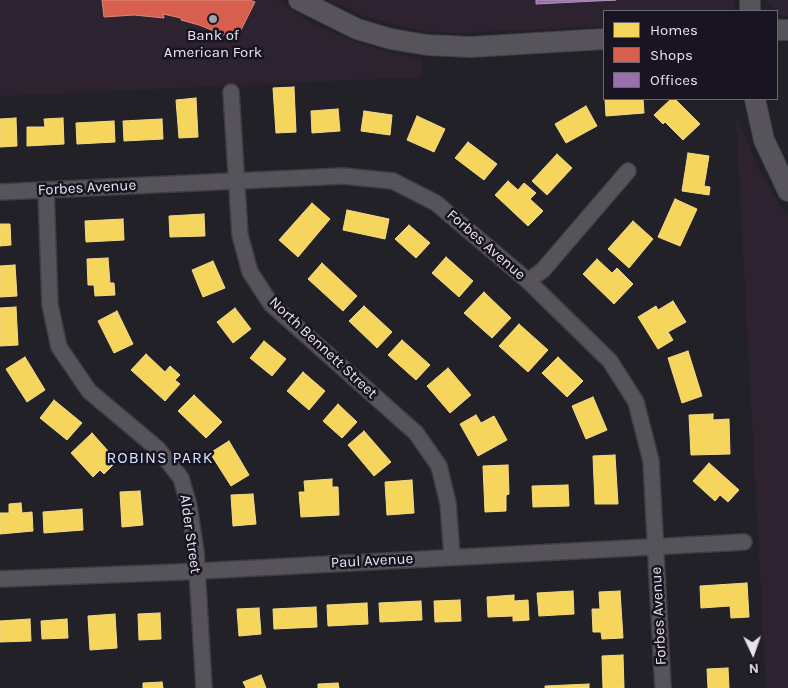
<!DOCTYPE html>
<style>
body{margin:0}
#map{position:relative;width:788px;height:688px;overflow:hidden;background:#232128;font-family:Karla,sans-serif}
canvas{display:block}
.legend{position:absolute;left:603px;top:10px;width:175px;height:90px;box-sizing:border-box;background:#191422;border:1px solid #6c6774;margin:0;padding:6px 9px;list-style:none;font-size:15px;color:#e8e4ee}
.legend li{display:flex;align-items:center;gap:10px;height:25px}
.legend b{width:25px;border:1px solid #6c6774}
.north{position:absolute;left:728px;top:628px;width:50px;height:50px;-webkit-text-stroke:4px #191422;paint-order:stroke;rotate:177deg;font-size:14px;font-weight:700;line-height:20px;text-align:center;color:#e8e4ee}
.north::after{content:'';display:block;margin:auto;width:18px;height:22px;background:#e8e4ee;clip-path:polygon(50% 0,100% 100%,50% 72%,0 100%)}
</style>
<div id="map">
<canvas width="788" height="688"></canvas>
<ul class="legend">
<li><b style="height:14px;background:#f6d55c"></b>Homes</li>
<li><b style="height:14px;background:#d6604d"></b>Shops</li>
<li><b style="height:14px;background:#9970ab"></b>Offices</li>
</ul>
<div class="north">N</div>
</div>
<script>
const ctx = document.querySelector('canvas').getContext('2d');
ctx.lineJoin = 'round';
function fill(path, color) { ctx.fillStyle = color; ctx.fill(path, 'evenodd'); }
const poly = rows => new Path2D(rows.map(r => 'M' + r).join(''));
function stroke(path, color, width, dash) { ctx.strokeStyle = color; ctx.lineWidth = width; ctx.lineCap = dash ? 'butt' : 'round'; ctx.setLineDash(dash || []); ctx.stroke(path); }
function drawText(font, color, halo, rows, align = 'center') {
  ctx.font = font + ' Karla,sans-serif'; ctx.lineWidth = 5; ctx.setLineDash([]); ctx.textBaseline = 'middle'; ctx.strokeStyle = halo; ctx.fillStyle = color; for (const [text, x, y, turn = 0] of rows) {
    ctx.save(); ctx.translate(x, y); ctx.rotate((+turn || 0) * Math.PI / 180); ctx.textAlign = isNaN(turn) ? turn : align; if (halo) ctx.strokeText(text, 0, 0); ctx.fillText(text, 0, 0); ctx.restore();
  }
}
const commercial = poly([
 [0,0,276,0,314,24,341,36,380,50,422,59,423,77,0,96],
 [329,0,735,0,735,5,733,11,604,11,604,26,453,33,422,31,391,24,360,14],
 [764,0,788,0,788,16,781,16],
 [736,116,760,171,779,204,788,214,788,688,766,688]
]);
const homes = poly([
 [294,87,296,132,276,133,273,88,294,87],
 [196,98,198,137,179,138,176,100,196,98],
 [605,99,643,99,644,113,606,116,605,99],
 [671,99,675,99,700,124,683,140,665,122,663,124,654,115,671,99],
 [586,106,597,126,566,143,555,124,586,106],
 [338,109,340,131,312,133,311,111,338,109],
 [364,111,392,115,390,135,361,131,364,111],
 [417,116,445,129,434,152,407,140,417,116],
 [16,118,17,146,0,147,0,119,16,118],
 [63,118,64,144,27,146,27,127,45,127,44,119,63,118],
 [162,119,163,139,124,141,123,121,162,119],
 [114,121,115,142,77,144,76,123,114,121],
 [468,142,497,164,484,180,455,158,468,142],
 [688,153,709,156,704,186,710,187,709,195,682,191,688,153],
 [557,154,572,168,547,195,532,181,557,154],
 [508,181,518,190,524,183,536,193,530,199,543,211,528,226,495,195,508,181],
 [675,199,697,209,680,246,658,237,675,199],
 [312,203,330,219,298,257,279,240,312,203],
 [347,210,389,219,385,239,343,230,347,210],
 [204,214,205,236,170,237,169,216,204,214],
 [123,219,124,240,86,242,85,221,123,219],
 [633,221,653,239,629,268,608,249,633,221],
 [0,224,10,224,11,245,0,246,0,224],
 [409,225,430,243,416,258,395,239,409,225],
 [446,257,473,281,459,297,432,273,446,257],
 [108,258,110,283,114,283,115,295,95,296,94,285,88,285,87,259,108,258],
 [597,259,612,273,617,268,633,284,614,304,583,274,597,259],
 [213,261,225,288,203,297,192,270,213,261],
 [322,263,357,296,343,311,308,279,322,263],
 [15,265,17,296,0,297,0,266,15,265],
 [484,292,511,318,492,338,464,313,484,292],
 [673,301,686,322,668,332,673,340,658,349,638,317,656,306,658,310,673,301],
 [364,306,392,332,377,348,349,321,364,306],
 [16,307,18,345,0,346,0,308,16,307],
 [235,308,251,329,233,343,217,322,235,308],
 [117,311,133,344,114,353,98,321,117,311],
 [519,324,548,350,528,372,499,346,519,324],
 [402,340,430,365,416,380,388,355,402,340],
 [264,341,286,359,272,376,250,358,264,341],
 [688,351,702,396,682,403,668,358,688,351],
 [146,354,165,372,170,366,180,375,175,380,180,384,165,401,131,370,146,354],
 [25,357,45,390,27,402,6,369,25,357],
 [558,357,583,381,567,397,542,373,558,357],
 [448,368,471,395,450,413,427,386,448,368],
 [303,372,325,391,309,410,287,391,303,372],
 [194,395,222,422,206,438,178,411,194,395],
 [593,397,607,430,586,439,572,406,593,397],
 [54,400,82,423,67,440,40,418,54,400],
 [338,404,357,422,342,438,323,421,338,404],
 [713,414,713,420,729,419,730,454,691,455,689,415,713,414],
 [476,415,481,423,494,416,507,440,478,456,460,424,476,415],
 [364,431,391,462,374,476,348,445,364,431],
 [92,433,117,461,104,474,100,470,93,477,71,453,92,433],
 [229,441,249,475,231,486,210,453,229,441],
 [615,455,618,504,595,504,593,456,615,455],
 [709,463,739,490,728,502,720,495,715,501,693,481,709,463],
 [508,465,509,494,506,495,506,511,485,512,483,466,508,465],
 [332,479,332,487,338,487,339,515,301,517,299,492,305,492,304,481,332,479],
 [412,480,414,513,387,515,385,482,412,480],
 [568,485,569,506,533,507,532,486,568,485],
 [140,491,143,525,122,527,120,492,140,491],
 [253,494,256,524,233,526,231,495,253,494],
 [21,503,22,513,32,512,33,531,0,534,0,513,9,513,9,504,21,503],
 [82,509,83,530,44,533,43,512,82,509],
 [747,583,749,617,731,618,730,606,701,608,700,586,747,583],
 [573,591,574,614,539,616,537,593,573,591],
 [620,591,623,638,602,639,601,632,593,632,592,609,600,609,599,592,620,591],
 [514,595,514,601,528,600,529,620,513,621,513,616,488,617,487,597,514,595],
 [460,600,461,621,435,622,434,601,460,600],
 [421,601,422,620,380,622,379,603,421,601],
 [367,603,368,624,328,626,327,605,367,603],
 [316,607,317,627,274,629,273,609,316,607],
 [259,608,261,634,239,636,237,609,259,608],
 [160,613,161,639,139,640,138,614,160,613],
 [115,614,117,648,90,650,88,616,115,614],
 [30,619,31,641,0,642,0,621,30,619],
 [67,619,68,638,42,639,41,621,67,619],
 [623,655,624,688,603,688,602,656,623,655],
 [728,668,729,688,708,688,707,669,728,668],
 [261,675,266,688,246,688,243,682,261,675],
 [162,682,163,688,143,688,143,683,162,682],
 [338,683,339,688,318,688,318,684,338,683],
 [589,684,589,688,545,688,545,686,589,684]
]);
const shops = poly([
 [102,0,250,0,255,2,236,40,199,25,181,20,181,18,163,14,164,18,134,15,104,17,102,0]
]);
const offices = poly([
 [536,0,616,0,536,4,536,0]
]);
const minor = poly([
 [231,92,240,235,250,272,271,304,416,433,439,466,448,503,452,556],
 [46,190,50,305,59,347,89,391,158,449,181,478,189,506,196,552,204,688],
 [0,192,343,176,393,181,436,203,528,281,610,361,636,402,651,461,663,688],
 [528,281,543,270,628,171],
 [0,579,181,572,744,542]
]);
const tertiary = poly([
 [299,0,357,29,391,39,427,45,471,47,604,39],
 [750,0,750,11],
 [777,30,788,30],
 [755,99,764,140,788,191]
]);
const markers = [
 [213,19,5,"#a3a0a9"]
];
const poiNames = [
 ["Bank of",213,36],
 ["American Fork",213,53]
];
const streetNames = [
 ["Forbes Avenue",87,188,-3],
 ["Forbes Avenue",486,245,41],
 ["North Bennett Street",323,348,43],
 ["Alder Street",190,534,82],
 ["Paul Avenue",372,561,-3],
 ["Forbes Avenue",659,616,-93]
];
const neighbourhoodNames = [
 ["ROBINS PARK",160,458]
];
fill(commercial, '#2d2330');
fill(homes, '#f6d55c');
stroke(homes, '#f2da88', 1);
fill(shops, '#d6604d');
stroke(shops, '#db887d', 1);
fill(offices, '#9970ab');
stroke(offices, '#b193bf', 1);
stroke(minor, '#413e45', 18);
stroke(tertiary, '#413e45', 22);
stroke(minor, '#56545a', 15);
stroke(tertiary, '#56545a', 20);
for (const [x, y, r, color] of markers) { const dot = new Path2D(); dot.arc(x, y, r, 0, 2 * Math.PI); ctx.fillStyle = color; ctx.fill(dot); stroke(dot, '#191422', 2); }
drawText('15px', '#e8e4ee', '#191422', poiNames);
drawText('15px', '#e8e4ee', '#191422', streetNames);
ctx.letterSpacing = '1px';
drawText('16px', '#d5e3ff', '#191422', neighbourhoodNames);
ctx.letterSpacing = '0px';
</script>
